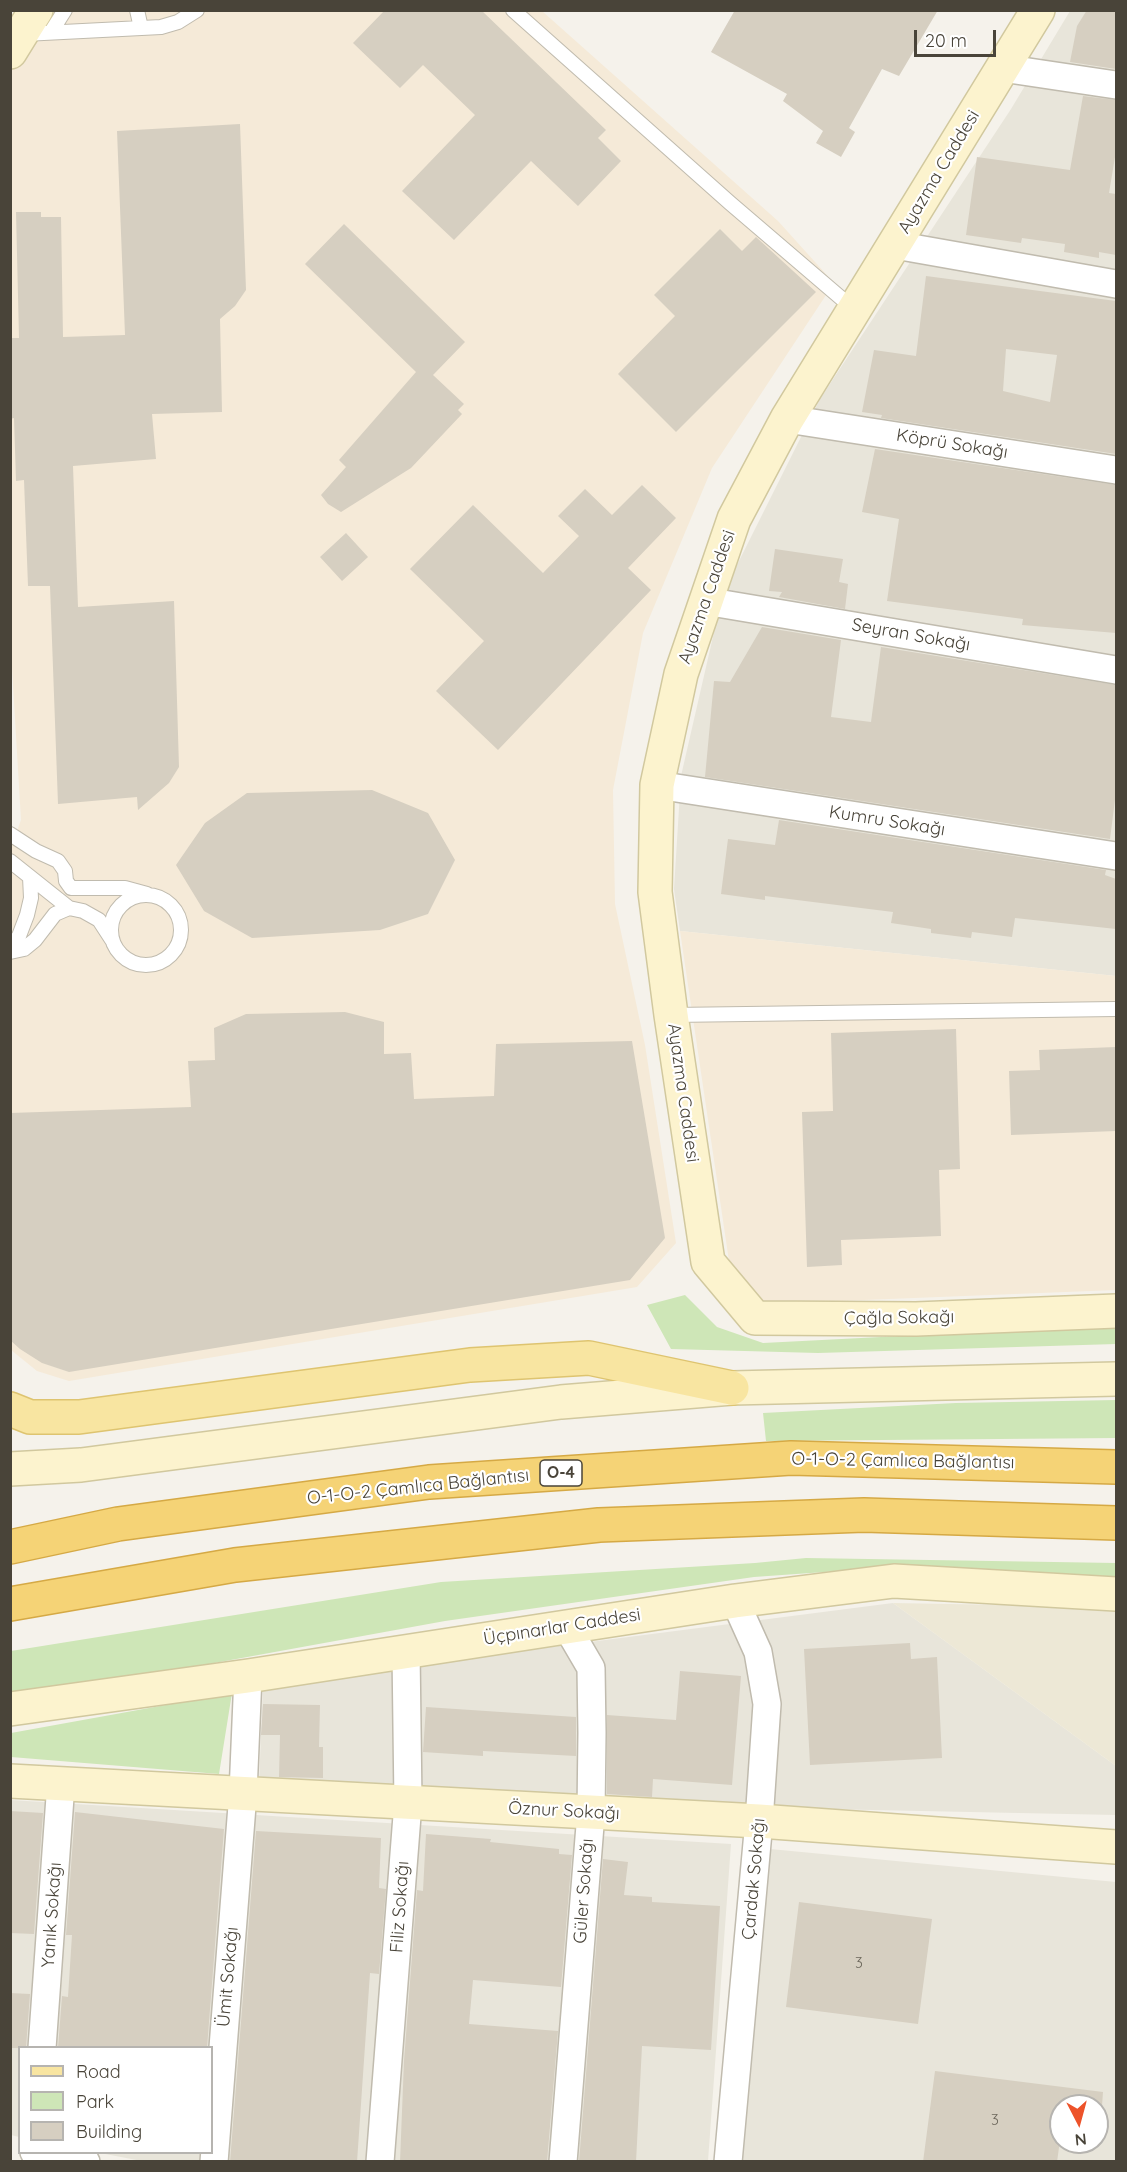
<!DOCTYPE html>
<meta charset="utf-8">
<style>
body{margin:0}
#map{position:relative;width:1127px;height:2172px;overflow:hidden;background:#f5f2eb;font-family:Quicksand,sans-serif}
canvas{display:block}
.frame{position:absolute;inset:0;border:12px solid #494439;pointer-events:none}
.legend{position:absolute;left:18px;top:2046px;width:195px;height:108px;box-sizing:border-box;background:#fff;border:2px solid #b6b4b0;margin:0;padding:8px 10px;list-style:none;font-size:18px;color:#494439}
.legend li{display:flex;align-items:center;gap:12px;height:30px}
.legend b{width:30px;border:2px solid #b6b4b0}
.north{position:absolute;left:1049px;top:2094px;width:60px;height:60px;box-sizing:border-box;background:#fff;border:2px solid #b6b4b0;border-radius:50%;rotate:174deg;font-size:16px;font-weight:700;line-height:24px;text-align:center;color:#494439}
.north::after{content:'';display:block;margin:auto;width:21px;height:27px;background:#ed532a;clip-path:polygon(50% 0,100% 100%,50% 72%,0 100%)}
.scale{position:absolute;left:914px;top:30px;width:82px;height:27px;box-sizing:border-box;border:3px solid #494439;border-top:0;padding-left:8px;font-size:18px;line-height:21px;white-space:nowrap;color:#494439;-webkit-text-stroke:4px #fff;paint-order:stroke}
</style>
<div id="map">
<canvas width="1127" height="2172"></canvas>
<div class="frame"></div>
<ul class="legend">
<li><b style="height:8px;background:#f8e5a1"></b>Road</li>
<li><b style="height:16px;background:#cee6b7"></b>Park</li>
<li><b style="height:16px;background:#d6cfc1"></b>Building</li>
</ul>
<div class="north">N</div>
<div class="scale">20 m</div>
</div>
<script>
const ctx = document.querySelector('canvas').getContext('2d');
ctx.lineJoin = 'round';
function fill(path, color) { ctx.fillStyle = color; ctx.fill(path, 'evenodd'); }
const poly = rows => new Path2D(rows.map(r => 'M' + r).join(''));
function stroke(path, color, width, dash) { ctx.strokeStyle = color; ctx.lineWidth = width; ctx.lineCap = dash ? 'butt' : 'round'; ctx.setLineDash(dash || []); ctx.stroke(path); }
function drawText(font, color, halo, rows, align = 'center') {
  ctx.font = font + ' Quicksand,sans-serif'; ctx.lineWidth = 4.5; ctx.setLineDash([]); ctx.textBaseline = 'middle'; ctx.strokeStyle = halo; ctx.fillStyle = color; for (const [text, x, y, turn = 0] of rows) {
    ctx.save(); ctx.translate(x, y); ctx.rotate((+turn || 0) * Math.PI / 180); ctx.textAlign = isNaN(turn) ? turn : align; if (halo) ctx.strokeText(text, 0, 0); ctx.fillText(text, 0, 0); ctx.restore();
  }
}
const residential = poly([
 [1070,11,1116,11,1116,976,680,931,674,889,681,776,723,593,820,399,1011,109],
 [893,1603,1116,1766,1116,1815,775,1808,259,1785,263,1684],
 [10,1800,731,1844,708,2161,147,2162,100,2153,212,2152,212,2048,20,2048,19,2137,11,2135],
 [770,1849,1116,1882,1116,2161,738,2162],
 [1061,2106,1097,2106,1097,2142,1061,2142]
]);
const commercial = poly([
 [17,10,542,11,778,221,834,283,712,468,643,633,613,790,615,904,645,1045,676,1243,637,1287,69,1381,37,1371,11,1350,10,850,21,820,10,634,10,24],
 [680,931,1116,976,1116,1290,763,1304,729,1261]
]);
const education = poly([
 [893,1603,1116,1607,1116,1766]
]);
const green = poly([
 [685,1295,717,1327,763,1343,1116,1325,1116,1344,818,1353,671,1349,647,1305],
 [1116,1400,1116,1438,766,1441,763,1413,956,1403],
 [806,1558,1116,1563,1116,1580,895,1567,754,1577,445,1621,88,1686,11,1697,11,1651,441,1582,755,1563],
 [232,1693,219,1774,11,1757,11,1733]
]);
const building = poly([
 [385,10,481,10,606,130,598,138,621,161,578,206,531,161,454,240,402,191,475,115,423,65,400,88,353,43],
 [735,10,938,10,899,76,882,69,849,128,855,132,841,157,816,143,823,131,783,101,787,94,711,52],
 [1087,10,1116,10,1116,69,1070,62,1077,26],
 [1083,96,1116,100,1116,151,1109,193,1116,194,1116,255,1099,252,1099,258,1064,252,1065,244,1022,238,1021,243,966,235,977,157,1070,170],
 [240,124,246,290,235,306,220,319,222,412,152,414,156,459,73,466,78,607,174,601,179,767,169,783,138,810,137,797,58,804,50,586,28,586,24,480,16,481,14,418,10,419,10,338,19,338,16,212,41,212,41,217,61,217,63,337,125,335,117,131],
 [344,224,465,342,433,375,464,404,458,410,462,414,411,468,341,512,328,504,321,495,346,467,339,460,416,372,305,264],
 [720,229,742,251,756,237,816,292,676,432,618,374,675,316,654,295],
 [926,276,1116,301,1116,454,881,418,882,415,862,412,874,350,916,356],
 [1006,349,1057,355,1050,402,1003,391],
 [875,449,1116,485,1116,633,1022,625,1023,619,887,601,899,519,862,512],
 [642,485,676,518,628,568,651,590,498,750,436,691,484,641,410,569,473,505,543,573,579,536,558,516,585,489,612,515],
 [346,533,368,557,342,581,320,557],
 [775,549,843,559,839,582,848,584,845,609,779,597,782,592,769,591],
 [762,627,841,640,831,717,871,722,881,647,1116,685,1116,792,1110,839,705,777,714,681,730,682],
 [372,790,428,813,455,860,428,914,380,930,252,938,204,911,176,865,205,823,247,793],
 [779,820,1106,870,1105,875,1116,879,1116,929,1015,918,1012,937,972,932,971,938,931,933,931,929,891,923,893,912,765,896,765,900,721,894,728,839,775,845],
 [345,1012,384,1022,384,1054,411,1053,414,1099,494,1096,496,1044,632,1041,665,1238,630,1280,69,1372,42,1363,20,1349,10,1340,10,1113,191,1107,188,1061,215,1060,214,1028,246,1014],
 [956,1029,960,1169,939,1170,941,1236,841,1240,842,1265,807,1267,802,1112,833,1111,831,1033],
 [1116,1047,1116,1131,1011,1135,1009,1071,1040,1070,1039,1050],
 [910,1643,911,1659,937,1657,942,1758,810,1765,804,1649],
 [680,1671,741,1676,732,1785,653,1779,652,1797,607,1794,607,1715,676,1720],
 [263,1704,320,1705,319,1747,323,1747,323,1778,279,1777,280,1735,261,1735],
 [426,1707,576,1717,576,1756,483,1751,483,1756,423,1752],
 [10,1811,43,1813,34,1934,10,1933],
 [75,1812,224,1829,207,2048,58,2048,62,1996,68,1997,72,1935,66,1935],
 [256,1831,381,1838,379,1888,386,1889,379,1974,370,1973,357,2162,230,2162],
 [426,1834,491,1839,490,1842,559,1849,559,1854,572,1855,561,1987,473,1980,469,2024,558,2031,547,2162,400,2162,404,2061,417,1890,423,1891],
 [603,1859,628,1862,624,1895,652,1897,652,1902,720,1906,711,2050,642,2046,636,2162,579,2162],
 [799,1902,932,1919,918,2024,786,2007],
 [10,1993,30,1994,26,2048,10,2048],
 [935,2071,1103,2092,1102,2106,1061,2106,1061,2133,1057,2162,923,2162]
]);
const lane = poly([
 [137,10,141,28],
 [513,10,730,203,855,310],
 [51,32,65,10],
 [24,34,161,27,178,22,197,10],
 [10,834,36,851,58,861,65,871,66,881,71,888,125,888,147,894],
 [10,861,69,908],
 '111 930a35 35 0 1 1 70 0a35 35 0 1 1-70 0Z',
 [10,948,19,936,27,915,31,898,30,877],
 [10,952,24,949,35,940,55,914,69,908,83,911,99,920,112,940],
 [672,1015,1116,1009]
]);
const street = poly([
 [1002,68,1116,85],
 [895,245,1116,284],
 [787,419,1116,470],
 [705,601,1116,670],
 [657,785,1116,856],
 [42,2048,61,1783],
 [34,2152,86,2162],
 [214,2162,243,1793,248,1676],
 [380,2162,408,1803,406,1651],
 [563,2162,591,1813,592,1733,591,1668,567,1627],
 [728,2162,759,1821,767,1704,758,1652,735,1601]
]);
const secondary = poly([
 [1038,10,787,419,734,519,681,674,657,785,655,892,671,1015,708,1262,755,1318,916,1319,1116,1311],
 [10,52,36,10],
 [10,1469,81,1465,561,1402,732,1388,1116,1379],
 [10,1709,248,1676,735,1601,894,1581,1116,1594],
 [10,1781,759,1821,1116,1847]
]);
const primary = poly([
 [10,1409,30,1417,79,1417,470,1365,589,1358,732,1388]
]);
const highway = poly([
 [10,1547,118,1524,429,1482,791,1458,1116,1467],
 [10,1604,235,1565,599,1525,864,1515,1116,1523]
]);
const numberNames = [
 ["3",859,1963],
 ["3",995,2120]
];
const shields = [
 [561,1473,42]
];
const shieldNames = [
 ["O-4",561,1473]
];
const streetNames = [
 ["Ayazma Caddesi",939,172,-59],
 ["Köprü Sokağı",952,444,9],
 ["Ayazma Caddesi",707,597,-71],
 ["Seyran Sokağı",911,635,10],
 ["Kumru Sokağı",887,821,9],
 ["Ayazma Caddesi",683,1093,82],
 ["Çağla Sokağı",899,1318,-1],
 ["O-1-O-2 Çamlıca Bağlantısı",903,1461,1],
 ["O-1-O-2 Çamlıca Bağlantısı",418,1487,-6],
 ["Üçpınarlar Caddesi",562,1627,-9],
 ["Öznur Sokağı",564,1811,3],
 ["Çardak Sokağı",754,1879,-85],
 ["Güler Sokağı",584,1891,-86],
 ["Filiz Sokağı",400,1907,-86],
 ["Yanık Sokağı",52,1915,-86],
 ["Ümit Sokağı",228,1977,-85]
];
fill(residential, '#e8e5da');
fill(commercial, '#f5ead8');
fill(education, '#ede8d6');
fill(green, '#cee6b7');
fill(building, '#d6cfc1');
stroke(lane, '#c0bbae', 16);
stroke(street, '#c0bbae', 30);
stroke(secondary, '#d1c89e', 36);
stroke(primary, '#dec470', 36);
stroke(highway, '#d5a945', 36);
stroke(lane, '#fff', 14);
stroke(street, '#fff', 27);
stroke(secondary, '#fcf3ce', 33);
stroke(primary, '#f8e5a1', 33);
stroke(highway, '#f5d376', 33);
drawText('15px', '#6c675b', null, numberNames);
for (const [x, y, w] of shields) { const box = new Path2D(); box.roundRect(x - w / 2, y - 13, w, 26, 4.5); ctx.fillStyle = '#fff'; ctx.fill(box); stroke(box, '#494439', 1.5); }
drawText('bold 16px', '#494439', null, shieldNames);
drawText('18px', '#494439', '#fff', streetNames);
</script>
